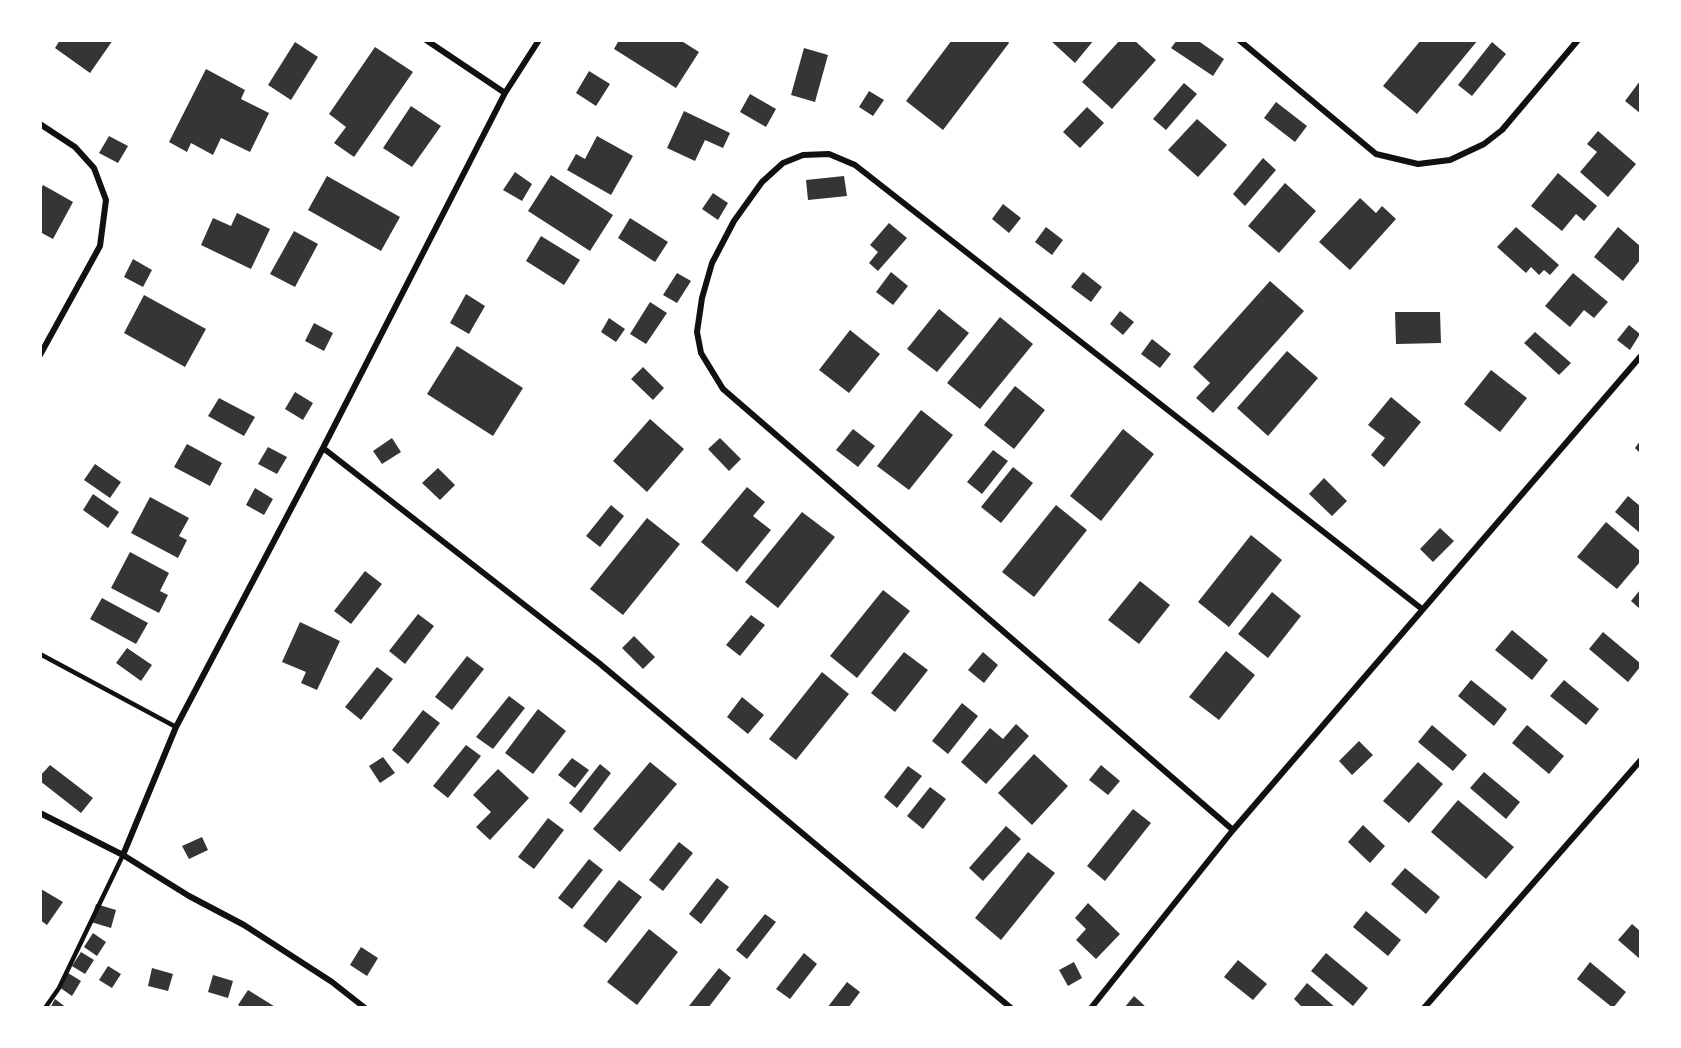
<!DOCTYPE html>
<style>
body{margin:0}
#map{position:relative;width:1681px;height:1048px;overflow:hidden;background:#fff;font-family:Karla,sans-serif}
canvas{display:block}
.frame{position:absolute;inset:0;border:42px solid #fff;pointer-events:none}
</style>
<div id="map">
<canvas width="1681" height="1048"></canvas>
<div class="frame"></div>
</div>
<script>
const ctx = document.querySelector('canvas').getContext('2d');
ctx.lineJoin = 'round';
function fill(path, color) { ctx.fillStyle = color; ctx.fill(path, 'evenodd'); }
const poly = rows => new Path2D(rows.map(r => 'M' + r).join(''));
function stroke(path, color, width, dash) { ctx.strokeStyle = color; ctx.lineWidth = width; ctx.lineCap = dash ? 'butt' : 'round'; ctx.setLineDash(dash || []); ctx.stroke(path); }
const building = poly([
 [60,40,113,40,90,73,55,48],
 [619,40,680,40,699,52,676,88,614,49],
 [952,40,1007,40,1009,43,943,130,906,101],
 [1050,40,1094,40,1075,63],
 [1120,40,1134,40,1156,60,1112,109,1082,82],
 [1177,40,1197,40,1224,59,1213,76,1171,48],
 [1421,40,1478,40,1417,114,1383,86],
 [295,42,318,57,291,100,268,85],
 [1492,42,1506,54,1472,96,1458,85],
 [375,47,413,72,354,157,334,143,346,127,329,114],
 [804,48,828,55,815,102,791,95],
 [206,69,245,90,241,99,269,113,250,152,221,138,213,155,191,143,187,152,169,142],
 [589,71,610,84,596,106,576,93],
 [1640,81,1640,113,1625,101],
 [1184,83,1197,94,1166,130,1153,119],
 [869,91,884,100,873,116,859,107],
 [750,94,776,109,766,127,740,112],
 [1276,102,1307,126,1295,142,1264,118],
 [411,106,441,126,412,167,383,148],
 [1087,107,1104,123,1080,148,1063,132],
 [684,111,730,133,723,148,705,140,695,161,667,148],
 [1197,119,1227,145,1198,177,1168,150],
 [1598,131,1636,164,1608,197,1580,172,1597,152,1587,144],
 [109,136,128,146,118,163,99,153],
 [597,136,633,156,611,195,567,170,576,154,585,159],
 [1263,158,1276,170,1245,206,1233,194],
 [515,172,532,184,522,201,503,190],
 [1558,173,1597,206,1584,221,1576,214,1562,231,1531,206],
 [551,175,613,215,590,251,528,211],
 [327,176,400,217,381,251,308,210],
 [844,176,847,196,808,200,806,180],
 [1285,183,1316,211,1279,253,1248,226],
 [43,185,73,202,53,239,40,232,40,191],
 [713,193,728,203,718,220,702,209],
 [1360,198,1376,213,1382,206,1396,219,1350,270,1319,242],
 [1003,204,1021,218,1009,233,992,219],
 [237,213,270,229,251,269,201,245,213,218,231,226],
 [630,218,668,242,655,262,618,238],
 [889,223,907,238,878,271,869,263,878,252,870,245],
 [1046,227,1063,240,1052,255,1035,242],
 [1516,227,1559,265,1550,275,1544,270,1539,275,1531,267,1526,273,1497,247],
 [1618,227,1640,246,1640,260,1623,281,1594,257],
 [294,231,318,244,295,287,270,274],
 [541,236,580,260,564,285,526,261],
 [133,259,152,270,143,287,124,277],
 [891,272,908,286,893,305,876,292],
 [1083,272,1102,287,1091,302,1071,287],
 [677,273,691,281,677,303,663,295],
 [1573,273,1608,302,1594,318,1584,310,1570,327,1545,306],
 [1270,281,1304,311,1213,413,1196,398,1210,383,1193,367],
 [466,294,485,306,469,334,450,323],
 [144,295,206,329,185,367,124,333],
 [650,302,667,313,646,344,630,334],
 [939,309,969,333,937,372,907,349],
 [1120,311,1134,322,1123,335,1110,324],
 [1395,312,1440,312,1441,343,1396,344],
 [1000,317,1033,344,980,409,947,383],
 [609,318,625,329,616,342,601,332],
 [314,323,333,333,324,351,305,341],
 [1629,325,1640,334,1630,350,1617,340],
 [850,330,880,354,849,393,819,370],
 [1535,332,1571,363,1559,375,1524,343],
 [1152,339,1171,354,1160,368,1141,354],
 [457,346,523,388,493,436,427,394],
 [1287,351,1318,378,1268,436,1237,408],
 [643,367,664,388,653,400,631,379],
 [1491,370,1527,398,1500,432,1464,404],
 [1015,386,1045,410,1014,449,984,425],
 [295,392,313,403,303,420,285,409],
 [1391,397,1421,422,1384,467,1371,455,1385,438,1368,425],
 [219,398,255,417,244,436,208,416],
 [921,410,953,435,909,490,877,466],
 [650,419,684,449,647,492,613,461],
 [853,429,875,446,858,467,836,450],
 [1123,429,1154,454,1101,521,1070,496],
 [392,438,401,452,382,464,373,451],
 [720,438,741,459,729,471,708,449],
 [1640,441,1640,453,1635,448],
 [187,444,222,463,210,486,174,467],
 [268,447,287,457,277,474,258,464],
 [993,450,1008,461,982,494,967,482],
 [95,464,121,482,110,498,84,480],
 [1013,467,1033,483,1001,523,981,507],
 [438,468,455,485,440,500,422,483],
 [1324,478,1347,501,1332,516,1309,494],
 [747,487,765,502,753,516,771,530,737,572,701,542],
 [255,488,273,499,264,515,246,505],
 [93,494,119,512,108,528,83,510],
 [1628,496,1640,506,1640,533,1615,512],
 [150,497,189,518,179,536,187,540,178,558,131,533],
 [611,505,624,516,600,547,586,536],
 [1056,505,1087,530,1034,597,1002,572],
 [802,512,835,537,778,608,745,582],
 [647,518,680,544,623,615,590,589],
 [1606,522,1640,551,1640,562,1617,589,1577,557],
 [1440,528,1454,541,1433,562,1420,549],
 [1251,535,1282,560,1229,627,1198,602],
 [130,552,169,573,160,591,168,595,159,613,111,588],
 [365,571,382,584,351,624,334,611],
 [1140,581,1170,605,1139,644,1108,620],
 [883,590,910,611,857,678,830,656],
 [1640,590,1640,609,1631,601],
 [1272,592,1301,616,1268,658,1238,634],
 [102,598,148,623,136,644,90,619],
 [418,614,434,626,405,664,389,651],
 [751,615,765,625,740,656,726,645],
 [300,622,340,641,317,690,301,683,306,672,282,662],
 [1512,630,1548,660,1532,680,1495,650],
 [1603,632,1640,663,1640,667,1628,682,1589,649],
 [634,636,655,657,643,669,622,648],
 [127,648,152,665,141,681,116,663],
 [1226,651,1255,675,1219,720,1189,697],
 [904,652,928,670,895,712,871,693],
 [983,652,998,665,984,683,968,670],
 [467,656,484,669,452,710,435,697],
 [377,667,393,679,361,720,345,707],
 [822,672,849,694,796,760,769,739],
 [1471,680,1507,709,1494,726,1458,696],
 [1564,680,1599,709,1586,725,1550,696],
 [509,696,525,708,493,749,476,737],
 [742,697,764,715,748,734,727,717],
 [962,703,978,716,948,754,932,741],
 [538,709,566,731,533,774,505,753],
 [423,710,440,723,408,764,392,750],
 [1016,724,1029,736,986,784,961,762,990,728,1003,739],
 [1432,725,1467,755,1453,771,1418,742],
 [1527,725,1564,756,1549,774,1512,743],
 [1359,741,1373,755,1352,775,1339,761],
 [466,745,481,756,448,798,433,786],
 [1034,754,1068,786,1032,825,998,793],
 [383,757,395,773,380,783,369,766],
 [572,758,589,770,575,788,558,775],
 [650,762,677,784,620,852,593,829],
 [1418,762,1443,784,1409,823,1383,801],
 [600,764,611,773,581,813,569,803],
 [50,765,93,798,81,813,40,781,40,776],
 [1101,765,1120,781,1108,795,1089,780],
 [908,766,922,776,897,808,884,797],
 [498,769,529,798,490,840,476,827,491,812,473,795],
 [1484,772,1520,802,1506,819,1470,788],
 [930,787,946,799,923,829,907,816],
 [1458,800,1514,847,1486,879,1431,832],
 [1133,809,1151,823,1105,881,1087,866],
 [548,818,564,830,534,869,518,857],
 [1363,825,1385,846,1370,863,1348,842],
 [1006,826,1021,839,983,881,969,868],
 [202,837,208,850,189,859,182,846],
 [679,842,693,853,663,891,649,880],
 [1028,852,1055,873,1001,940,975,918],
 [589,859,603,870,572,909,558,898],
 [1405,868,1440,897,1426,914,1391,884],
 [717,878,729,887,701,924,689,914],
 [619,880,642,897,606,943,583,926],
 [41,889,63,902,47,925,40,920],
 [1088,903,1120,934,1096,959,1076,940,1086,929,1075,918],
 [96,904,116,910,111,928,91,922],
 [1366,911,1401,940,1388,956,1353,927],
 [765,914,776,922,747,959,736,950],
 [1632,924,1640,931,1640,959,1618,940],
 [649,929,678,952,637,1005,607,982],
 [93,933,106,942,97,956,84,947],
 [361,947,378,958,367,976,350,965],
 [81,952,94,960,85,974,72,966],
 [804,953,817,964,790,999,776,989],
 [1326,953,1368,988,1353,1006,1311,971],
 [1238,960,1267,984,1253,1000,1224,977],
 [1074,962,1082,978,1068,986,1059,970],
 [1590,962,1626,992,1613,1008,1577,979],
 [108,966,121,974,112,988,99,980],
 [152,968,173,974,168,991,148,986],
 [719,968,731,978,708,1008,692,1008,689,1006],
 [68,973,81,981,72,996,59,987],
 [213,975,233,981,228,998,208,992],
 [847,982,860,992,848,1008,827,1008],
 [1307,983,1336,1008,1303,1008,1294,999],
 [248,990,277,1008,242,1008,238,1005],
 [1134,996,1147,1008,1124,1008],
 [55,999,67,1008,50,1008]
]);
const service = poly([
 [40,654,176,727],
 [45,1008,59,988,123,855]
]);
const minor = poly([
 [426,40,505,93],
 [1239,40,1376,154,1418,164,1450,160,1484,144,1502,130,1578,40],
 [40,124,75,147,94,168,106,200,100,246,40,355],
 [323,448,599,663,1011,1008],
 [40,813,123,855,189,896,244,925,332,982,365,1008],
 [1233,830,723,389,701,353,697,332,702,298,712,263,734,221,762,182,783,163,803,155,829,154,855,165,1422,609],
 [123,855,176,727,323,448,505,93,539,40],
 [1091,1008,1233,830,1640,357],
 [1424,1008,1640,761]
]);
fill(building, '#353535');
stroke(service, '#111', 4.5);
stroke(minor, '#111', 6);
</script>
